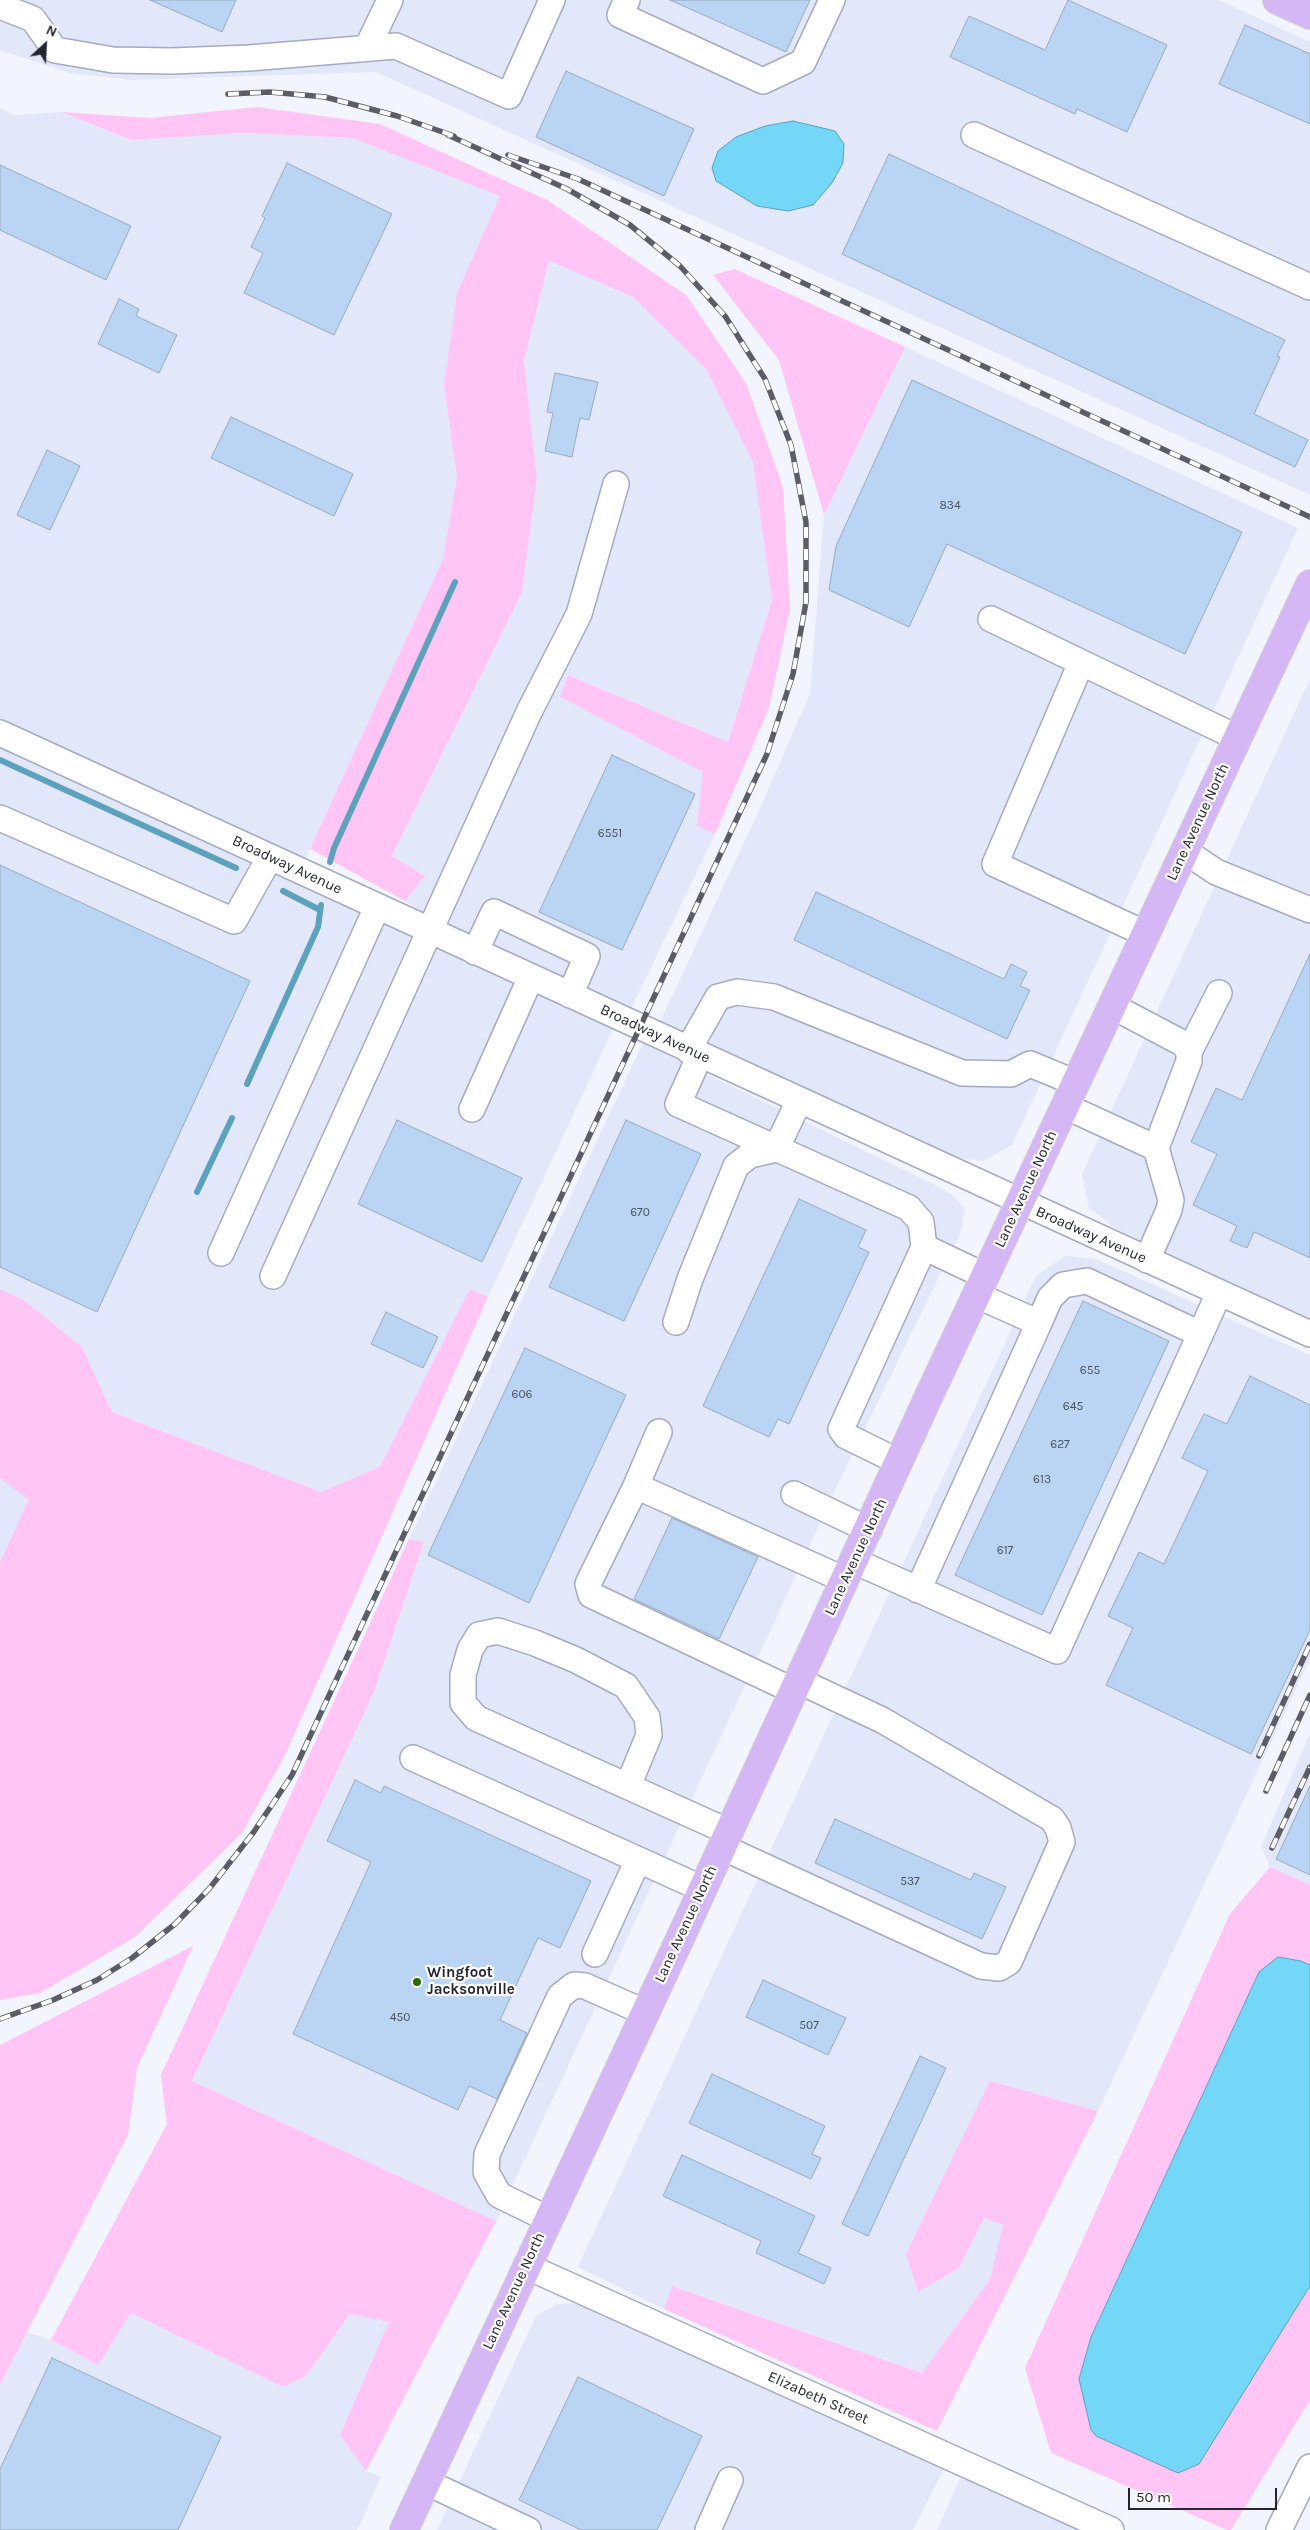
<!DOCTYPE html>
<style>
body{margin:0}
#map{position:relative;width:1310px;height:2530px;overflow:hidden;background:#f2f4fe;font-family:Karla,sans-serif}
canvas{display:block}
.north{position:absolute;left:20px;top:20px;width:50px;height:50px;-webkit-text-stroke:4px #fff;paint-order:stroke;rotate:25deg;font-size:14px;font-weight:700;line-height:20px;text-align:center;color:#24262f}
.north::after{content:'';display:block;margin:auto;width:18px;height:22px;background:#24262f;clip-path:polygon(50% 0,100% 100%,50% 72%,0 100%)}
.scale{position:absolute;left:1128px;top:2488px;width:149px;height:22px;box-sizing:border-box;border:2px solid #24262f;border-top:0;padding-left:6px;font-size:15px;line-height:18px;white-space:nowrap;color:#24262f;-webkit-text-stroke:4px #fff;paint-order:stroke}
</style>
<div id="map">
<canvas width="1310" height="2530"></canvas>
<div class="north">N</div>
<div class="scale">50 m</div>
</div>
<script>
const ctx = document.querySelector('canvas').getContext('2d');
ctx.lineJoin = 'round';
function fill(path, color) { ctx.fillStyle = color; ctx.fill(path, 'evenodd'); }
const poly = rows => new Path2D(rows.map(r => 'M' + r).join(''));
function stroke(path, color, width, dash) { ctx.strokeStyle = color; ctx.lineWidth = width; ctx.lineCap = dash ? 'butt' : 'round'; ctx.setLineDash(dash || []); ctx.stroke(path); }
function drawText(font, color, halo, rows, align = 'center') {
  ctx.font = font + ' Karla,sans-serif'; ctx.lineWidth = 4.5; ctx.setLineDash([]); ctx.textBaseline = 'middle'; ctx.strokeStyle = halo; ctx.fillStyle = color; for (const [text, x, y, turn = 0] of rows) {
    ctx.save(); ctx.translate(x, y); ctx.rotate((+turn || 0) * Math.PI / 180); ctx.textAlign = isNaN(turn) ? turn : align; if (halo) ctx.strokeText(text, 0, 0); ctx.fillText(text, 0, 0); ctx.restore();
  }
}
const built = poly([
 [0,0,1218,0,1310,42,1310,495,376,72,132,80,70,73,0,50],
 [0,108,14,115,62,112,131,140,243,133,352,138,501,195,457,293,444,385,457,477,443,559,304,862,0,723],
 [549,261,633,297,706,369,753,462,772,600,728,742,568,675,560,697,704,772,697,826,715,834,630,1011,452,931,405,901,424,876,392,856,522,592,537,479,524,361],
 [905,347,1298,528,1012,1145,983,1161,959,1158,659,1024,763,802,810,693,824,515],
 [1310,679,1310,1319,1118,1230,1089,1208,1082,1174],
 [0,744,613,1029,488,1297,470,1290,380,1467,321,1492,112,1412,82,1347,24,1300,0,1289],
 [643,1043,933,1184,950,1193,965,1209,961,1231,841,1478,496,2221,192,2081,374,1692,424,1543,409,1539],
 [1065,1256,1096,1259,1310,1355,1310,1659,1098,2111,990,2081,918,2291,959,2268,984,2218,1003,2225,990,2279,922,2373,673,2286,664,2309,578,2267,1036,1276],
 [0,1478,30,1500,0,1562],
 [1310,1733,1310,1885,1270,1867,1261,1847],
 [556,2304,578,2304,946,2465,913,2530,437,2530,536,2316],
 [131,2313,283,2387,306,2376,350,2314,390,2322,340,2435,366,2471,381,2477,357,2530,0,2530,0,2385,27,2332,51,2340,98,2365],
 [963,2472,1091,2530,937,2530]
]);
const green = poly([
 [257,107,380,124,547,200,686,295,746,383,783,487,790,609,769,708,715,834,697,826,703,772,560,697,568,675,728,742,772,600,753,462,706,369,633,297,549,261,524,361,537,479,522,592,392,856,425,876,405,901,310,849,443,559,457,477,444,385,457,293,500,196,352,138,243,133,131,140,62,112,150,118],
 [735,269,905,347,824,515,779,360,713,275],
 [0,1289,24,1300,82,1347,112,1412,321,1492,380,1467,470,1289,488,1297,285,1755,242,1833,135,1937,40,1993,0,2000,0,1562,29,1500,0,1478],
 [409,1539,424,1542,374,1692,192,2081,496,2221,366,2471,340,2435,389,2322,350,2314,306,2376,283,2387,131,2313,98,2365,51,2340,167,2124,161,2075],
 [1270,1867,1310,1885,1310,1965,1301,1961,1259,1972,1091,2337,1079,2379,1199,2464,1310,2286,1310,2400,1231,2530,1227,2530,1051,2453,1025,2368,1230,1914],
 [193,1946,137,2068,128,2135,0,2385,0,2045],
 [990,2081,1098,2111,937,2431,664,2309,672,2286,922,2373,990,2279,1003,2225,984,2218,959,2268,918,2292,906,2254]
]);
const water = poly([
 [793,121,835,131,844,144,843,163,832,183,813,205,788,211,757,206,716,181,712,168,718,151,736,137,765,126,793,121],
 [1278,1957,1301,1961,1310,1965,1310,2286,1199,2464,1178,2473,1096,2436,1091,2430,1079,2379,1091,2337,1259,1972,1278,1957]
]);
const stream = poly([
 [0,760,236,868],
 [330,862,334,848,455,582],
 [283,891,320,910],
 [247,1084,318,927,321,905],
 [197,1192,232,1118]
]);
const building = poly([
 [150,0,236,0,222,32,150,0],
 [670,0,810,0,786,52,670,0],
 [1068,0,1167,45,1127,132,1077,109,1075,114,950,57,969,16,1045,50,1068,0],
 [1245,25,1310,54,1310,124,1219,84,1245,25],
 [566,71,694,129,664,196,536,137,566,71],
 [889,154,1285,340,1277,356,1280,357,1254,414,1308,440,1295,467,842,254,889,154],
 [287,163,392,214,334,335,244,293,263,253,251,247,265,218,262,216,287,163],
 [0,165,131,226,106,280,0,230,0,165],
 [119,299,139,309,136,316,177,335,159,373,98,344,119,299],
 [555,373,598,382,589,420,580,418,572,457,545,451,553,413,547,412,555,373],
 [912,380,1242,532,1185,654,947,544,909,627,829,590,836,546,912,380],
 [231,417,353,474,334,516,211,458,231,417],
 [47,450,80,466,50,530,17,515,47,450],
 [612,755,695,794,622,950,539,912,612,755],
 [0,865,250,981,97,1312,0,1267,0,865],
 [816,892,1004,979,1011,964,1027,972,1020,986,1030,990,1007,1039,794,940,816,892],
 [1310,954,1310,1258,1254,1232,1247,1248,1230,1241,1237,1226,1193,1205,1217,1154,1191,1142,1216,1088,1242,1100,1310,954],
 [397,1120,522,1178,482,1262,358,1204,397,1120],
 [626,1120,701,1154,624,1321,549,1287,626,1120],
 [799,1199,866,1230,858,1247,869,1252,789,1424,778,1419,769,1437,703,1406,799,1199],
 [1083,1301,1169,1341,1042,1615,955,1575,1083,1301],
 [386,1312,438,1337,423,1368,371,1344,386,1312],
 [525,1348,626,1395,529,1603,428,1555,525,1348],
 [1250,1376,1310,1405,1310,1630,1251,1754,1106,1685,1133,1628,1108,1616,1139,1552,1164,1564,1208,1471,1182,1458,1204,1414,1227,1424,1250,1376],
 [672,1518,758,1557,719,1639,634,1599,672,1518],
 [355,1780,381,1793,384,1786,591,1881,560,1948,538,1938,500,2020,527,2033,497,2099,469,2086,458,2110,293,2034,371,1862,327,1841,355,1780],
 [1310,1786,1310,1875,1276,1859,1310,1786],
 [835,1819,971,1880,974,1873,1006,1887,982,1939,815,1863,835,1819],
 [763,1980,846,2018,828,2055,746,2017,763,1980],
 [920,2056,946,2068,868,2236,842,2224,920,2056],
 [712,2074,825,2126,812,2154,821,2158,811,2179,689,2123,712,2074],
 [682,2155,815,2216,798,2253,831,2268,824,2284,756,2253,761,2241,663,2196,682,2155],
 [52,2358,221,2437,178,2530,0,2530,0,2469,52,2358],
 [578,2377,702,2436,657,2530,581,2530,519,2500,578,2377]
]);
const minor = poly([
 [627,0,620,15,763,81,803,62,832,0],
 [0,6,33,19,55,50,113,60,172,61,249,58,396,46,509,96,552,0],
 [367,48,390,0],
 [974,135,1310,287],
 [991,619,1238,738],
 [1081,663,995,864,1146,934],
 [0,733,1310,1334],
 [0,818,234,921,270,857],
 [1185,851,1216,872,1310,910],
 [475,952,494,912,587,956,570,995],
 [1112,1006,1184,1044,1189,1052,1189,1061,1156,1148,1171,1200,1169,1210,1147,1260],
 [688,1050,718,997,737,992,774,997,962,1073,1011,1074,1030,1064,1076,1083],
 [1189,1052,1219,993],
 [700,1055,678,1104,909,1208,921,1222,924,1247],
 [1065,1106,1156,1148],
 [472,1109,531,977],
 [221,1253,377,907],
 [273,1276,529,712,579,614,616,484],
 [676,1322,690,1279,736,1166,750,1155,776,1149,799,1101],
 [1039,1323,1050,1298,1063,1285,1087,1281,1200,1334],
 [899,1462,846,1436,841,1429,924,1247,985,1276],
 [636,1486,659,1432],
 [794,1494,869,1530],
 [854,1561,1057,1651,1219,1293],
 [918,1590,1039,1323,976,1295],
 [794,1691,591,1595,588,1584,636,1486,845,1580],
 [413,1758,703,1889],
 [628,1786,649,1735,647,1717,626,1686,576,1660,535,1643,498,1631,479,1635,470,1650,463,1675,463,1703,476,1718,729,1832],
 [722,1847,981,1966,999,1968,1009,1962,1062,1842,1058,1828,1052,1819,882,1720,799,1681],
 [595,1954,638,1860],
 [548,2219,499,2195,486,2172,487,2154,560,1996,574,1985,585,1986,644,2012],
 [526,2266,1111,2530],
 [426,2482,528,2530],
 [708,2530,730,2480],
 [1279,2530,1310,2467]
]);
const major = poly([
 [1277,0,1310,15],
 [404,2530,684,1930,927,1400,1310,584]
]);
const rail = poly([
 [228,94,270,92,325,97,397,116,454,136],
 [508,155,578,179,1310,517],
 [1259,1756,1310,1644],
 [1266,1791,1310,1695],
 [1272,1848,1310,1767],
 [0,2019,53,2000,97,1980,132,1958,175,1924,209,1889,253,1833,292,1775,767,754,793,674,806,602,806,522,791,445,765,379,725,316,680,266,630,225,567,189,448,135]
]);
const markers = [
 [417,1982,5,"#276b01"]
];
const numberNames = [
 ["834",950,506],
 ["6551",610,834],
 ["670",640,1213],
 ["655",1090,1371],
 ["606",522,1395],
 ["645",1073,1407],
 ["627",1060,1445],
 ["613",1042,1480],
 ["617",1005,1551],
 ["537",910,1882],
 ["450",400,2018],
 ["507",809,2026]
];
const streetNames = [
 ["Lane Avenue North",1198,822,-65],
 ["Broadway Avenue",287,865,25],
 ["Broadway Avenue",655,1034,25],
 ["Lane Avenue North",1026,1189,-65],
 ["Broadway Avenue",1091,1235,24],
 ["Lane Avenue North",856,1557,-65],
 ["Lane Avenue North",686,1924,-65],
 ["Lane Avenue North",514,2291,-65],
 ["Elizabeth Street",818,2398,24]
];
const poiNames = [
 ["Wingfoot",427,1973],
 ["Jacksonville",427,1990]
];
fill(built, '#e3e7fa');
fill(green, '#ffc5f4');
fill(water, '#74d7f8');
stroke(water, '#5ca2bc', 1);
stroke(stream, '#5ca2bc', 6);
fill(building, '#b9d5f3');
stroke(building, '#99abbf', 1);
stroke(minor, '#a5aac2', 28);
stroke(major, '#d3d4d5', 30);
stroke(minor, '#fff', 25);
stroke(major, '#d5b7f5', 28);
stroke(rail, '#5b5d66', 5.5);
stroke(rail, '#fff', 4, [11]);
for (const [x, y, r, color] of markers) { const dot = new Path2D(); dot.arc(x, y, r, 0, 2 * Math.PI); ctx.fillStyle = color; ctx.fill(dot); stroke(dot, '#fff', 2); }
drawText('12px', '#495260', null, numberNames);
drawText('15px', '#24262f', '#fff', streetNames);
drawText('bold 15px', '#24262f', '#fff', poiNames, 'left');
</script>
